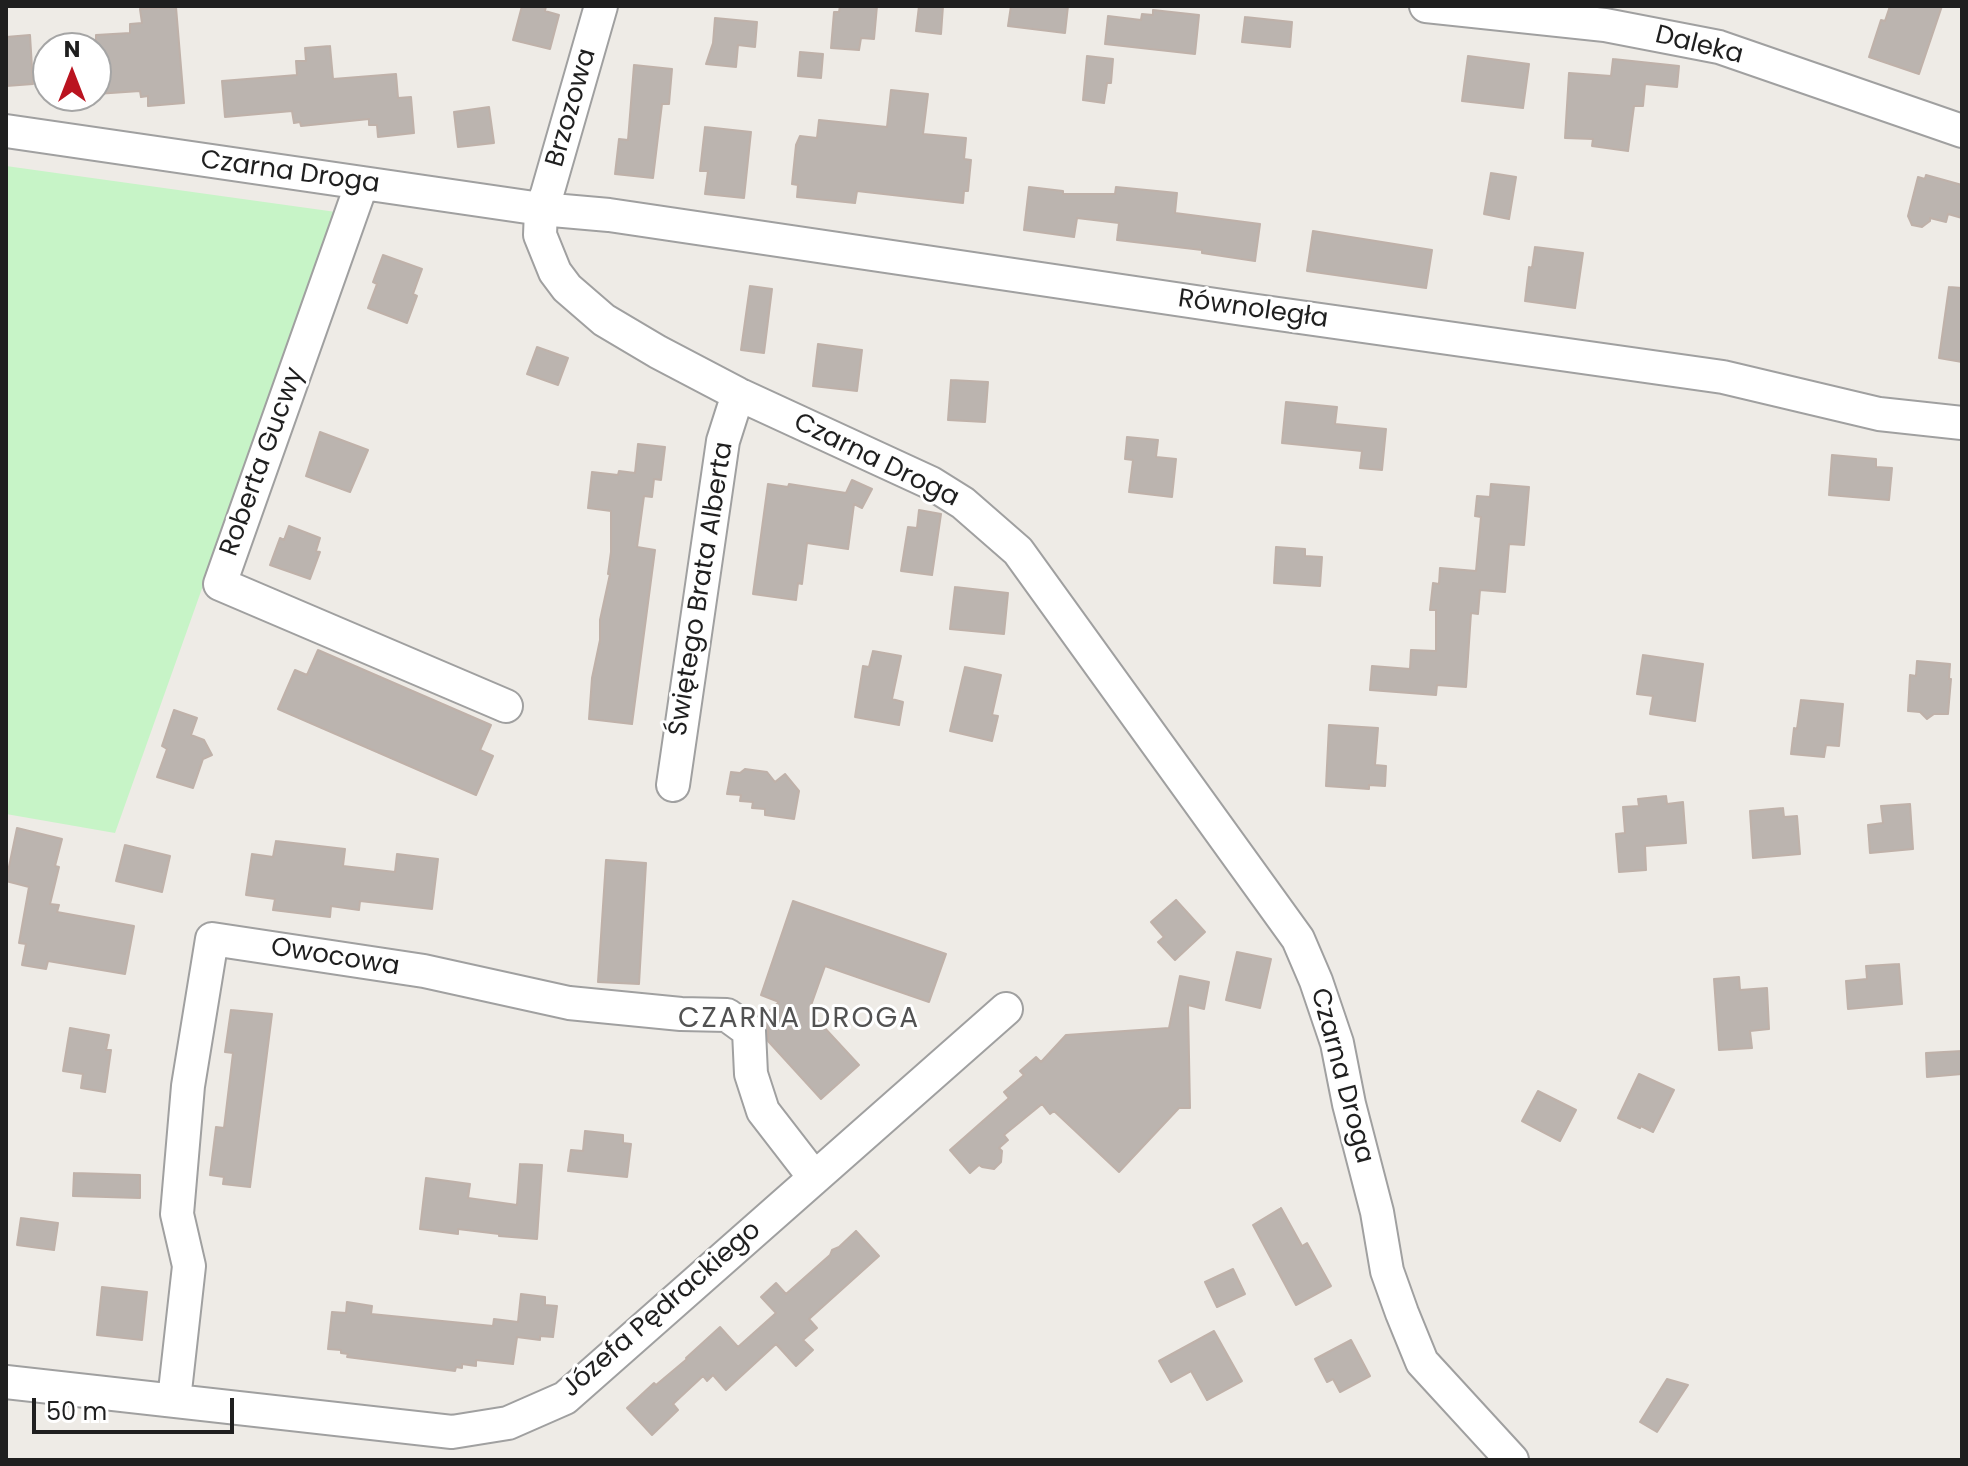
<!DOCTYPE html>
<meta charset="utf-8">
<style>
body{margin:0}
#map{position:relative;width:1968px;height:1466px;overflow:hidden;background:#eeebe6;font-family:Poppins,sans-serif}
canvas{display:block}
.frame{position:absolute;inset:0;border:8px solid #1f1f1f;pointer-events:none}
.north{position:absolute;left:32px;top:32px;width:80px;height:80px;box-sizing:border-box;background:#fff;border:2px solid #a5a5a5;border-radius:50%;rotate:0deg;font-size:22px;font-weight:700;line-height:32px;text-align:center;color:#1f1f1f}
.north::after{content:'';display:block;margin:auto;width:28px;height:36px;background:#ba1420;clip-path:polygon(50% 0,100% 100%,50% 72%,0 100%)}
.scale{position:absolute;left:32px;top:1398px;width:202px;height:36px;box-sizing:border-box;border:4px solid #1f1f1f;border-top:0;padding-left:10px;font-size:24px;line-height:28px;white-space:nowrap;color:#1f1f1f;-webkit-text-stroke:6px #fff;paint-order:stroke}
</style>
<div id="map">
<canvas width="1968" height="1466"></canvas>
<div class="frame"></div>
<div class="north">N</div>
<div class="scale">50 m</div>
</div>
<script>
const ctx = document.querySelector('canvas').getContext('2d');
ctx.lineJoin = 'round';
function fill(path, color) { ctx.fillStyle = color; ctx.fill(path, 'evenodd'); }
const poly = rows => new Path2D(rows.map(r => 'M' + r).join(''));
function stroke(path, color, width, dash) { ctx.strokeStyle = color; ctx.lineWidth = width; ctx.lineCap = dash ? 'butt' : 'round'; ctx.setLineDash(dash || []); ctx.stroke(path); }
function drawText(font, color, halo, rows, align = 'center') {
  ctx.font = font + ' Poppins,sans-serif'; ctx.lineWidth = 6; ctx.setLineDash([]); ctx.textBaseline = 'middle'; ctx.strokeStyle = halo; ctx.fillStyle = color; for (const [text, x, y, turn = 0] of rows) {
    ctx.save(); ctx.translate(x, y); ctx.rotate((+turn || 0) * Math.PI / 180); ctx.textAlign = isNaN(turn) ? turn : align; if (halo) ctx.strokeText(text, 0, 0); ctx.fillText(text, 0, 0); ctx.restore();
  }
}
const park = poly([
 [6,166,336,212,115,833,6,814]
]);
const building = poly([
 [522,6,546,6,545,11,559,15,550,49,513,40,522,6],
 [840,6,877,6,874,39,861,38,859,50,831,48,834,12,839,12,840,6],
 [919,6,943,6,941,34,916,31,919,6],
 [1011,6,1068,6,1065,33,1008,26,1011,6],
 [1890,6,1942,6,1919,74,1869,57,1881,20,1885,21,1890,6],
 [176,7,184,103,148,106,148,96,141,97,140,91,96,94,96,35,130,33,130,24,142,23,140,9,176,7],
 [1153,10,1199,15,1195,54,1105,44,1108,16,1141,20,1142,14,1153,15,1153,10],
 [1245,17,1292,22,1290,47,1242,42,1245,17],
 [715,18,757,22,755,47,738,45,736,67,706,64,713,43,715,18],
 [30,35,33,84,6,86,6,37,30,35],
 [330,46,333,79,396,74,398,98,411,97,414,133,378,137,377,125,369,125,369,119,301,126,300,122,294,123,292,111,225,117,222,81,297,75,296,61,306,61,305,48,330,46],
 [800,52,823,54,821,78,798,76,800,52],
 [1087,56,1113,59,1111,83,1107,83,1104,103,1083,100,1087,56],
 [1468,56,1529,64,1523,108,1462,101,1468,56],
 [1613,59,1679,66,1677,87,1645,84,1643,106,1634,106,1628,151,1592,146,1593,139,1565,138,1569,73,1611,76,1613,59],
 [634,65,672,69,669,104,662,104,653,178,615,174,619,139,628,140,634,65],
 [891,90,928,94,923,134,966,138,964,159,971,160,968,191,964,191,963,203,857,191,855,203,797,197,798,185,792,184,796,145,800,136,817,138,819,120,887,127,891,90],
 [489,107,494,143,458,147,454,112,489,107],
 [705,127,751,132,744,198,705,194,708,171,700,171,705,127],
 [1491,173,1516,177,1509,219,1484,214,1491,173],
 [1926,175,1962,185,1962,218,1948,214,1946,222,1930,218,1930,221,1922,227,1912,225,1908,216,1918,177,1925,179,1926,175],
 [1029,187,1063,191,1063,194,1115,194,1116,187,1177,193,1175,213,1260,224,1255,261,1202,253,1202,250,1117,240,1119,223,1077,218,1074,237,1024,230,1029,187],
 [1313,231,1432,250,1426,288,1307,271,1313,231],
 [1535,247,1583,253,1575,308,1525,301,1529,267,1532,268,1535,247],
 [383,255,422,269,413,294,417,296,407,323,368,308,377,284,373,282,383,255],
 [750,286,772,289,764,353,741,350,750,286],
 [1949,287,1962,288,1962,362,1939,358,1949,287],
 [818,344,862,350,857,391,813,386,818,344],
 [537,347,568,358,558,385,527,374,537,347],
 [951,380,988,382,985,422,948,420,951,380],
 [1286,402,1337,407,1335,424,1386,429,1382,470,1360,468,1362,451,1282,443,1286,402],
 [320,432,368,450,350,492,306,476,320,432],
 [1127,437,1158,440,1156,457,1176,459,1172,497,1129,492,1133,460,1125,459,1127,437],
 [638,444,665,447,661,480,654,479,652,497,644,496,637,547,655,550,632,724,589,719,592,678,600,640,600,620,610,574,608,574,611,552,611,511,588,508,592,472,618,475,619,471,635,473,638,444],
 [1832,455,1876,459,1876,467,1892,468,1889,500,1829,495,1832,455],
 [852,480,872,489,862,508,854,504,848,549,807,543,802,584,798,583,796,600,753,594,768,484,788,487,789,484,846,493,852,480],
 [1491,484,1529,487,1524,545,1509,544,1505,592,1480,590,1478,614,1471,613,1466,687,1437,685,1436,695,1370,690,1372,666,1410,669,1411,650,1436,651,1436,610,1430,610,1433,583,1439,584,1440,568,1476,571,1481,517,1475,516,1477,496,1490,497,1491,484],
 [919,510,941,514,932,575,901,571,908,527,917,528,919,510],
 [289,526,320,538,316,551,320,552,310,579,270,565,280,538,284,540,289,526],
 [1276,547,1305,549,1305,556,1322,557,1320,586,1274,583,1276,547],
 [955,587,1008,593,1004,634,950,629,955,587],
 [318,650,491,725,480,750,493,756,476,795,278,709,295,670,307,675,318,650],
 [873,651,901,656,892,699,903,702,899,725,855,717,863,666,869,667,873,651],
 [1643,655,1703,664,1695,721,1650,714,1653,696,1637,694,1643,655],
 [1917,661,1950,664,1949,679,1951,679,1948,714,1934,714,1927,719,1920,712,1908,711,1910,675,1916,676,1917,661],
 [965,667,1001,675,992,715,998,716,992,741,950,731,965,667],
 [1801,700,1843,704,1839,746,1826,745,1824,757,1791,754,1794,728,1797,729,1801,700],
 [174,710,197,718,191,735,204,740,212,755,203,759,193,788,157,777,167,749,162,746,174,710],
 [1329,725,1378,728,1375,765,1386,766,1385,786,1369,785,1369,789,1326,786,1329,725],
 [745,769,767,772,775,782,785,774,799,791,794,819,765,815,765,809,752,808,753,802,740,801,741,795,727,794,731,772,740,773,745,769],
 [1666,796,1667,804,1683,802,1686,843,1645,846,1646,870,1619,872,1616,834,1625,833,1623,807,1639,806,1638,799,1666,796],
 [1910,804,1913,849,1870,853,1868,825,1883,823,1881,806,1910,804],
 [1783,808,1784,817,1797,816,1800,854,1753,858,1750,811,1783,808],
 [17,828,62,839,55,866,59,867,50,904,59,905,57,912,134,926,125,974,48,961,46,969,22,965,26,944,19,943,29,887,6,881,17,828],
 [276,841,345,849,343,866,395,872,397,854,438,859,432,909,360,901,359,910,331,906,330,917,273,910,275,899,246,895,252,854,273,857,276,841],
 [125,845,170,856,162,892,116,881,125,845],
 [606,860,646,863,639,984,598,982,606,860],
 [1176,900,1205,932,1175,960,1158,942,1164,937,1151,922,1176,900],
 [793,901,946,954,929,1002,825,966,809,1011,859,1065,821,1099,768,1041,768,1029,762,1018,779,1002,761,995,793,901],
 [1237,952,1271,959,1260,1008,1226,1000,1237,952],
 [1899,964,1902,1004,1848,1009,1846,981,1867,979,1866,966,1899,964],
 [1180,976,1209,982,1204,1009,1188,1005,1190,1108,1179,1108,1119,1172,1054,1111,1050,1114,1042,1104,1004,1135,1008,1140,999,1148,1002,1151,1001,1162,994,1169,982,1167,979,1165,970,1173,950,1150,1009,1098,1004,1092,1024,1075,1020,1071,1036,1057,1041,1062,1066,1035,1169,1028,1180,976],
 [1739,977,1740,990,1767,988,1769,1029,1750,1031,1752,1048,1719,1050,1714,979,1739,977],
 [231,1010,272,1014,250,1187,223,1184,224,1177,210,1175,216,1127,224,1128,233,1053,225,1052,231,1010],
 [70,1028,109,1035,106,1050,111,1050,105,1092,81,1088,83,1074,63,1071,70,1028],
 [1962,1051,1962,1074,1927,1077,1926,1053,1962,1051],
 [1639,1074,1674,1090,1653,1132,1641,1126,1640,1128,1618,1118,1639,1074],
 [1538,1091,1576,1110,1560,1141,1522,1121,1538,1091],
 [585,1131,623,1135,623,1143,631,1144,627,1177,568,1171,571,1150,583,1151,585,1131],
 [520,1164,542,1165,537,1239,499,1236,499,1234,458,1229,458,1234,420,1229,426,1178,470,1184,468,1198,517,1205,520,1164],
 [74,1173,140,1175,140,1198,73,1196,74,1173],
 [1281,1208,1302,1246,1307,1243,1331,1286,1296,1305,1253,1225,1281,1208],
 [21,1218,58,1223,54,1250,17,1245,21,1218],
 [856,1231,879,1256,809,1319,817,1328,803,1340,813,1350,796,1366,776,1344,726,1390,713,1375,707,1381,703,1376,673,1404,678,1410,652,1435,627,1408,654,1383,656,1385,687,1359,686,1358,720,1327,738,1347,776,1313,761,1297,776,1283,786,1294,830,1255,832,1250,839,1247,856,1231],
 [1233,1269,1245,1294,1217,1307,1205,1282,1233,1269],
 [102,1287,147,1292,142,1340,97,1335,102,1287],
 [521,1294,545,1297,545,1305,557,1306,553,1337,540,1336,540,1340,517,1337,513,1364,476,1360,476,1366,462,1364,462,1368,456,1367,455,1371,347,1357,348,1354,341,1353,341,1350,328,1349,332,1312,346,1313,347,1302,372,1306,371,1314,493,1326,494,1319,518,1322,521,1294],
 [1214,1331,1242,1381,1207,1400,1191,1371,1171,1382,1159,1361,1214,1331],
 [1351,1340,1370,1376,1340,1392,1333,1379,1327,1382,1315,1359,1351,1340],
 [1667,1379,1688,1385,1657,1432,1640,1422,1667,1379]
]);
const minor = poly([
 [601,6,547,194,541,209,540,235,555,272,567,288,604,320,658,352,738,394,931,483,963,503,1018,551,1298,939,1316,981,1337,1043,1349,1104,1377,1212,1387,1271,1402,1313,1422,1362,1512,1460],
 [1426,6,1605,25,1719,47,1962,131],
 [6,131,541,209,609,215,1243,309,1723,377,1879,414,1962,423],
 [362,183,220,584,506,706],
 [673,785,723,441,738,394],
 [6,1382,452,1432,508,1423,565,1398,1006,1009],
 [174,1400,189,1266,177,1214,188,1086,212,939,424,971,569,1003,681,1014,727,1015,749,1031,751,1074,763,1111,814,1177]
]);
const streetNames = [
 ["Daleka",1699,46,14],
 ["Brzozowa",572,108,-74],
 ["Czarna Droga",290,173,8],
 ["Równoległa",1253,310,8],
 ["Czarna Droga",876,461,26],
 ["Roberta Gucwy",263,462,-70],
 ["Świętego Brata Alberta",702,589,-81],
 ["Owocowa",335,958,9],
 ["Czarna Droga",1341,1076,75],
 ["Józefa Pędrackiego",662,1310,-41]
];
const neighbourhoodNames = [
 ["CZARNA DROGA",799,1020]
];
fill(park, '#c7f4c7');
fill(building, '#bbb4af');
stroke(building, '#bfb1a9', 2);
stroke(minor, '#a0a0a0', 36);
stroke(minor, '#fff', 32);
drawText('26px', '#1f1f1f', '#fff', streetNames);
ctx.letterSpacing = '2px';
drawText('28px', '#525252', '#fff', neighbourhoodNames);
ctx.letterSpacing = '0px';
</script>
